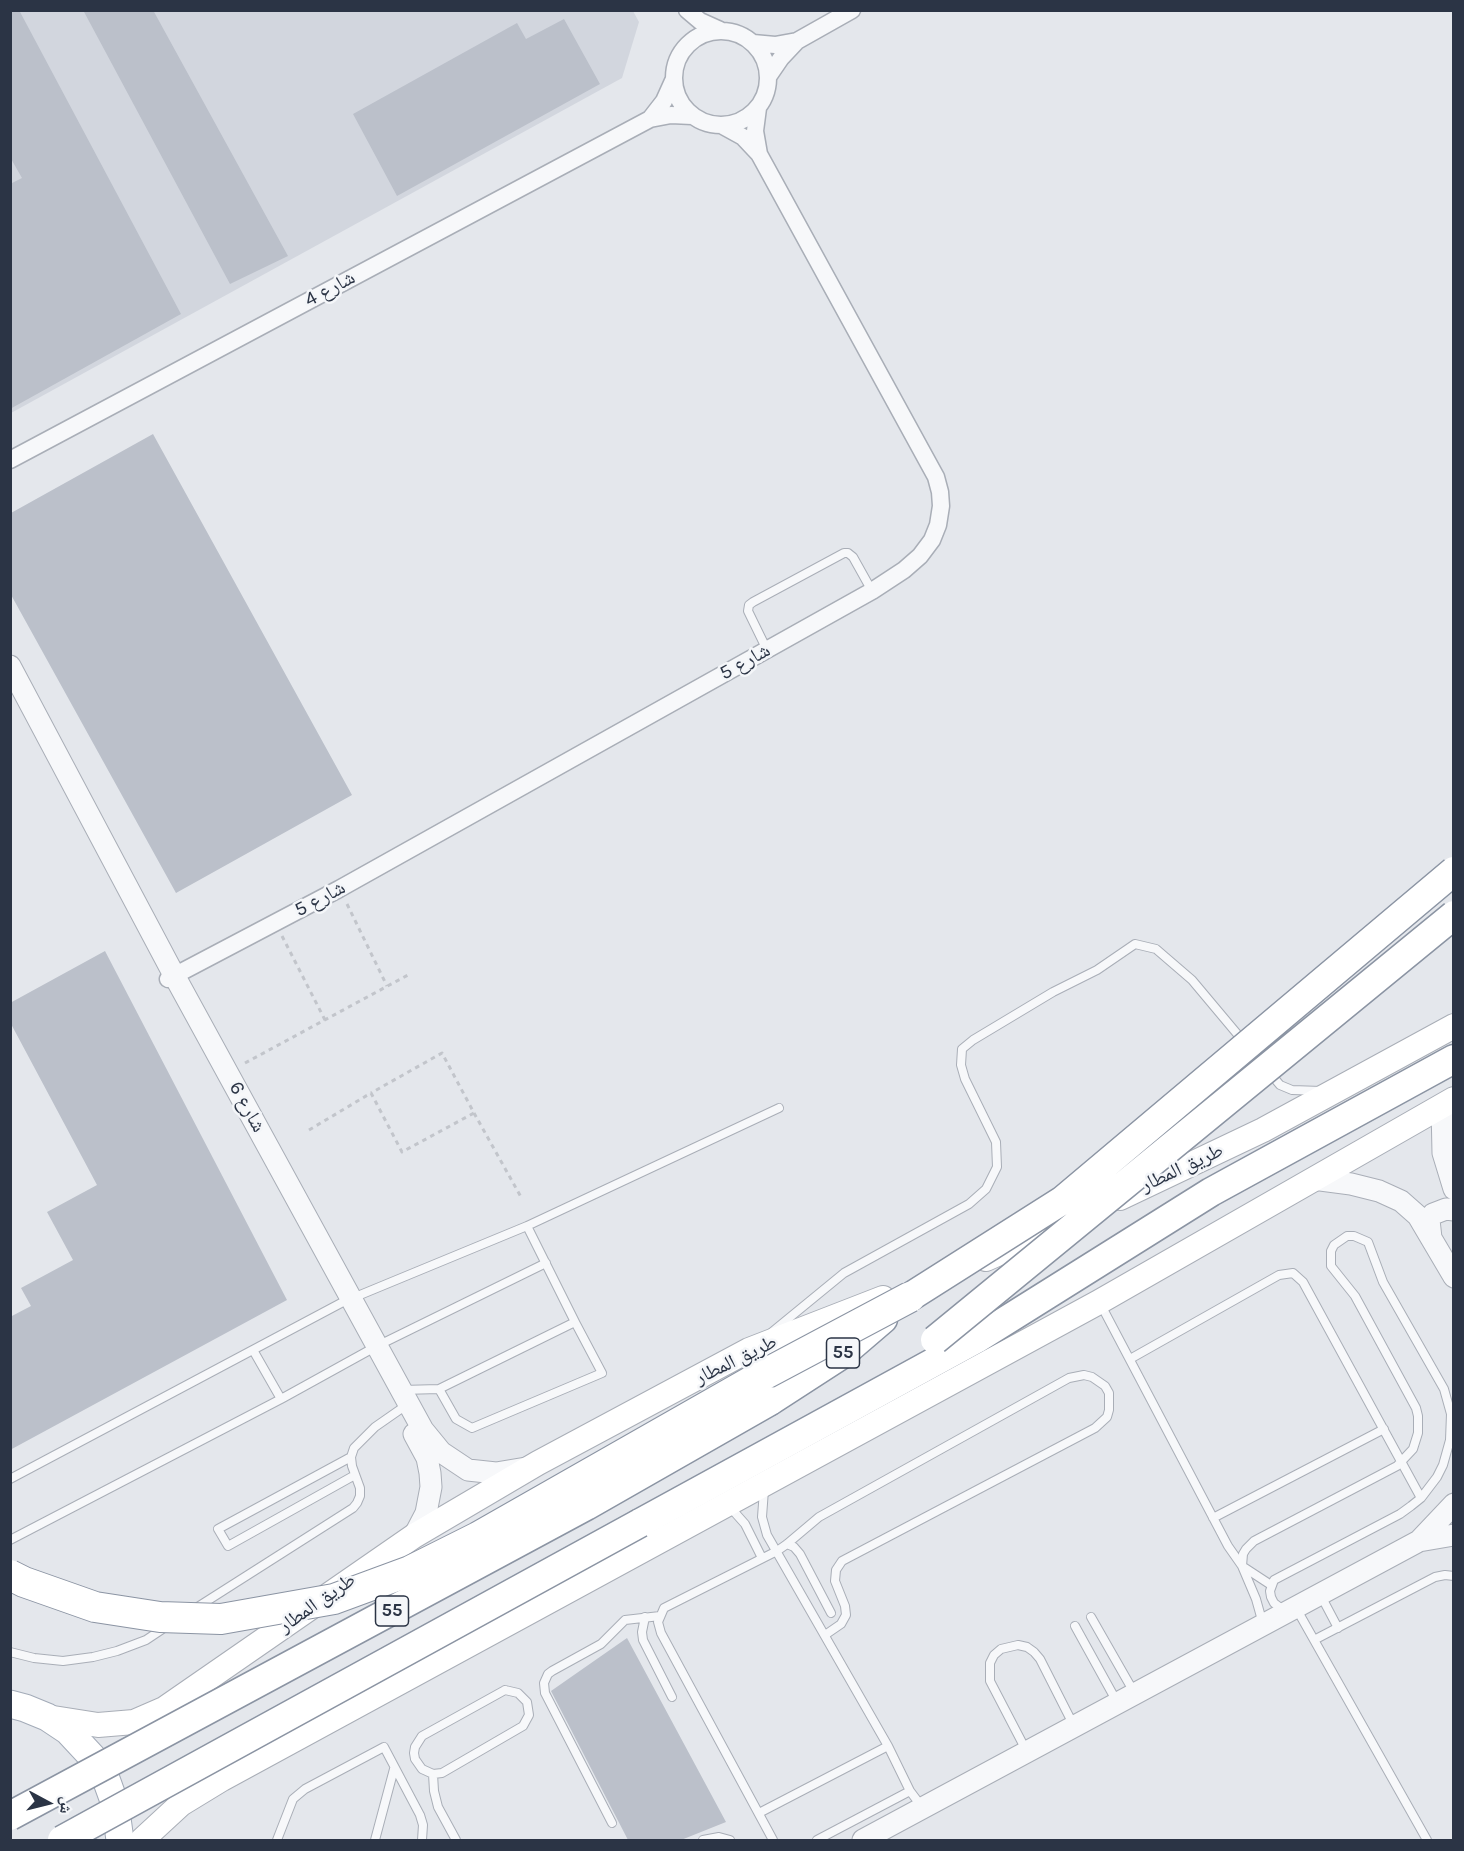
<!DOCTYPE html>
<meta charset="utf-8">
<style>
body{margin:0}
#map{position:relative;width:1464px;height:1851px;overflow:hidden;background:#e4e7ec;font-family:Karla,"Noto Naskh Arabic",sans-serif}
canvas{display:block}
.frame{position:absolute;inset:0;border:12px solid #2b3445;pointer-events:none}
.north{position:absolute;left:18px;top:1773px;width:60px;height:60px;-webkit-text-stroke:4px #f4f6f9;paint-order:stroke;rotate:97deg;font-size:16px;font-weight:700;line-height:24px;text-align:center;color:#2b3445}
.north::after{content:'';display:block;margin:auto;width:21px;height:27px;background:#2b3445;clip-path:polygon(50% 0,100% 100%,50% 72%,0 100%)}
</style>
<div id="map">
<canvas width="1464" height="1851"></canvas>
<div class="frame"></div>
<div class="north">ش</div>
</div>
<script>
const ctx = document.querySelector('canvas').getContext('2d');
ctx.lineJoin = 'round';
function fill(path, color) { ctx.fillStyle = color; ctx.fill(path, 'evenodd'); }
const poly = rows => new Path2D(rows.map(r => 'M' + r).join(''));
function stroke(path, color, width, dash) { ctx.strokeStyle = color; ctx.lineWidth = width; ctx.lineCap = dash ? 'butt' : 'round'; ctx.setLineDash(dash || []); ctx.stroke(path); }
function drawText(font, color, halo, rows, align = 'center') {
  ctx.font = font + ' Karla,"Noto Naskh Arabic",sans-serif'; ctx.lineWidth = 5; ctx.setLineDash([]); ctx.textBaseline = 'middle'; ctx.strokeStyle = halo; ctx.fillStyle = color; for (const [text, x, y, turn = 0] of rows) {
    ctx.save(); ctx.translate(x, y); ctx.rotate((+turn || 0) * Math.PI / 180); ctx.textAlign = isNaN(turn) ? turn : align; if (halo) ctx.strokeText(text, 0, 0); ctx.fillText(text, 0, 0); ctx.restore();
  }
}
const built = poly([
 [11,11,633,11,639,22,622,78,11,413]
]);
const building = poly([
 [10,10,19,10,181,314,10,409,10,184,22,178,10,157],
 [83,10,153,10,288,256,230,284],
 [564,19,600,84,397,196,353,114,517,23,526,39],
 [153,434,352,795,176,893,10,593,11,513],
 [105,951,287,1300,10,1450,10,1317,31,1306,21,1288,73,1260,47,1212,97,1185,10,1022,10,1003],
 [627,1638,726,1822,681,1840,628,1840,551,1691]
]);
const path = poly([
 [347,904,387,986],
 [282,936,325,1020],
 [245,1063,408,975],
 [474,1113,521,1197],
 [309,1130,371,1093,402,1152,474,1113,442,1053,371,1093]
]);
const service = poly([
 [767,650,748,611,749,605,753,602,844,553,848,553,853,557,872,591],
 [1101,1305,1228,1546,1242,1566,1271,1585],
 [772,1332,844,1273,969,1204,986,1189,997,1167,996,1142,965,1079,961,1065,962,1049,973,1040,1053,992,1097,970,1135,944,1156,949,1192,980,1280,1085,1292,1090,1321,1091],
 [253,1350,281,1399],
 [1130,1359,1279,1275,1293,1273,1303,1282,1421,1498],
 [439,1389,456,1419,472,1428,602,1373,575,1322],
 [402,1390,439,1389,575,1322,527,1226],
 [351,1457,218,1529,228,1546,355,1475],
 [10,1479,343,1302,527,1226,779,1108],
 [764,1490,762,1517,767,1535,888,1746,910,1791,922,1807],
 [729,1506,745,1524,762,1558],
 [1213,1518,1384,1429],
 [10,1540,281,1399,377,1346,546,1263],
 [787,1544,794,1547,800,1554,831,1613],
 [1320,1594,1338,1628],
 [196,1608,353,1508,357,1503,360,1496,360,1488,352,1466,351,1457,354,1448,375,1427,408,1404],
 [1296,1608,1427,1840],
 [645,1617,642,1632,643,1640,672,1697],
 [1091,1617,1135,1694],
 [1263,1624,1256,1599,1242,1566,1243,1554,1246,1549,1254,1541,1397,1466,1413,1449,1418,1433,1418,1416,1416,1408,1355,1296,1331,1266,1331,1251,1334,1245,1347,1236,1354,1236,1368,1242,1383,1282,1444,1389,1451,1414,1450,1440,1443,1465,1437,1477,1421,1498,1411,1506,1400,1514,1274,1580,1270,1591,1271,1597,1274,1603,1286,1612],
 [1075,1626,1117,1702],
 [1314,1640,1435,1577,1445,1575,1454,1576],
 [10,1652,34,1658,63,1661,93,1657,117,1651,146,1640,167,1626],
 [505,1690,518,1693,527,1702,529,1715,523,1726,442,1773,433,1774,422,1769,415,1759,414,1753,415,1747,422,1736,505,1690],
 [1027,1752,990,1681,990,1663,994,1655,1001,1649,1018,1645,1027,1647,1034,1652,1040,1659,1074,1726],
 [433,1774,434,1791,438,1807,456,1840],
 [759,1813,888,1746],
 [612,1823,545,1693,544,1683,548,1674,552,1671,601,1644,625,1620,660,1616],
 [277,1840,293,1799,305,1789,384,1747,420,1815,423,1825,422,1840],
 [375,1840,394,1769],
 [703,1840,719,1837,730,1840],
 [773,1840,661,1633,658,1622,664,1608,777,1551,787,1544,819,1517,1069,1378,1084,1375,1092,1377,1105,1386,1109,1393,1109,1410,1107,1417,1095,1428,842,1561,836,1570,835,1581,845,1606,846,1615,841,1624,825,1635],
 [817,1840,910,1791]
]);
const minor = poly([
 [687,10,700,21,720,30],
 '674 78a47 47 0 1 1 94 0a47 47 0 1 1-94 0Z',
 [753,43,775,45,797,41],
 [768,77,781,58,797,41,852,10],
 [758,108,755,131,759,154],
 [650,119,664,101,673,81],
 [10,460,650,119,671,115,692,116],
 [168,979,339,889,872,591,904,570,920,556,932,540,938,525,941,506,940,492,936,477,759,154,743,137,723,126]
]);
const tertiary = poly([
 [10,666,174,975,423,1430,441,1452,468,1470,496,1473,526,1468],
 [1442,1107,1443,1153,1454,1189],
 [1313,1179,1351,1184,1379,1191,1401,1201,1418,1216,1454,1277],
 [1431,1238,1429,1220,1433,1214,1446,1209,1454,1210],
 [414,1434,427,1458,430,1473,431,1487,426,1513,414,1536],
 [1419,1541,1454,1504],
 [863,1840,1419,1541,1454,1535]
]);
const secondary = poly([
 [1120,1198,1263,1130,1454,1026],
 [986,1259,1069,1222],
 [47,1717,98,1725,134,1722,164,1709,414,1536,538,1463,749,1350,883,1298],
 [142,1840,181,1804,222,1779,1099,1302,1454,1099]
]);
const primary = poly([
 [10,1704,25,1708,47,1717,68,1731,95,1760,106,1779,115,1804,120,1840]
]);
const trunk = poly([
 [770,1401,841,1355,883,1319],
 [640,1523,978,1338,1211,1192,1454,1059]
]);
const trunkBridge = poly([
 [910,1297,1063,1200,1454,871],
 [935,1340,1454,915],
 [10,1816,586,1506,770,1401],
 [62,1840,640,1523]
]);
const motorwayBridge = poly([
 [10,1575,24,1582,95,1607,160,1617,221,1619,334,1599,410,1571,478,1537,752,1381,910,1297]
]);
const shields = [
 [843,1353,33],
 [392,1611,33]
];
const shieldNames = [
 ["55",843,1353],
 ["55",392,1611]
];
const streetNames = [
 ["شارع 4",330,289,-28],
 ["شارع 5",745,662,-29],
 ["شارع 5",320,899,-28],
 ["شارع 6",247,1107,61],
 ["طريق المطار",1182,1168,-25],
 ["طريق المطار",736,1360,-26],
 ["طريق المطار",317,1603,-35]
];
fill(built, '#d2d6de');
fill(building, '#bbc0ca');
stroke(service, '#a9aeb7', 10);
stroke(minor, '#a9aeb7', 19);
stroke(tertiary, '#a9aeb7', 23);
stroke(secondary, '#a9aeb7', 26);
stroke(primary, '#a3abb8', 29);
stroke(trunk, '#8b94a3', 31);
stroke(path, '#c2c5cb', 3, [4.5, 4.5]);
stroke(service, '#f7f8fa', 8);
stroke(minor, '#f7f8fa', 16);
stroke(tertiary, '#f7f8fa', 21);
stroke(secondary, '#fff', 24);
stroke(primary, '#fff', 27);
stroke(trunk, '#fff', 28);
stroke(trunkBridge, '#8b94a3', 31, []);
stroke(motorwayBridge, '#8b94a3', 32, []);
stroke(trunkBridge, '#fff', 28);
stroke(motorwayBridge, '#fff', 30);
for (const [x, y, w] of shields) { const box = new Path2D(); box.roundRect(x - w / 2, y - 15, w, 30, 4.5); ctx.fillStyle = '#f4f6f9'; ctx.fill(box); stroke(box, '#2b3445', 1.5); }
drawText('bold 18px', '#2b3445', null, shieldNames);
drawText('20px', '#2b3445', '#f4f6f9', streetNames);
</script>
